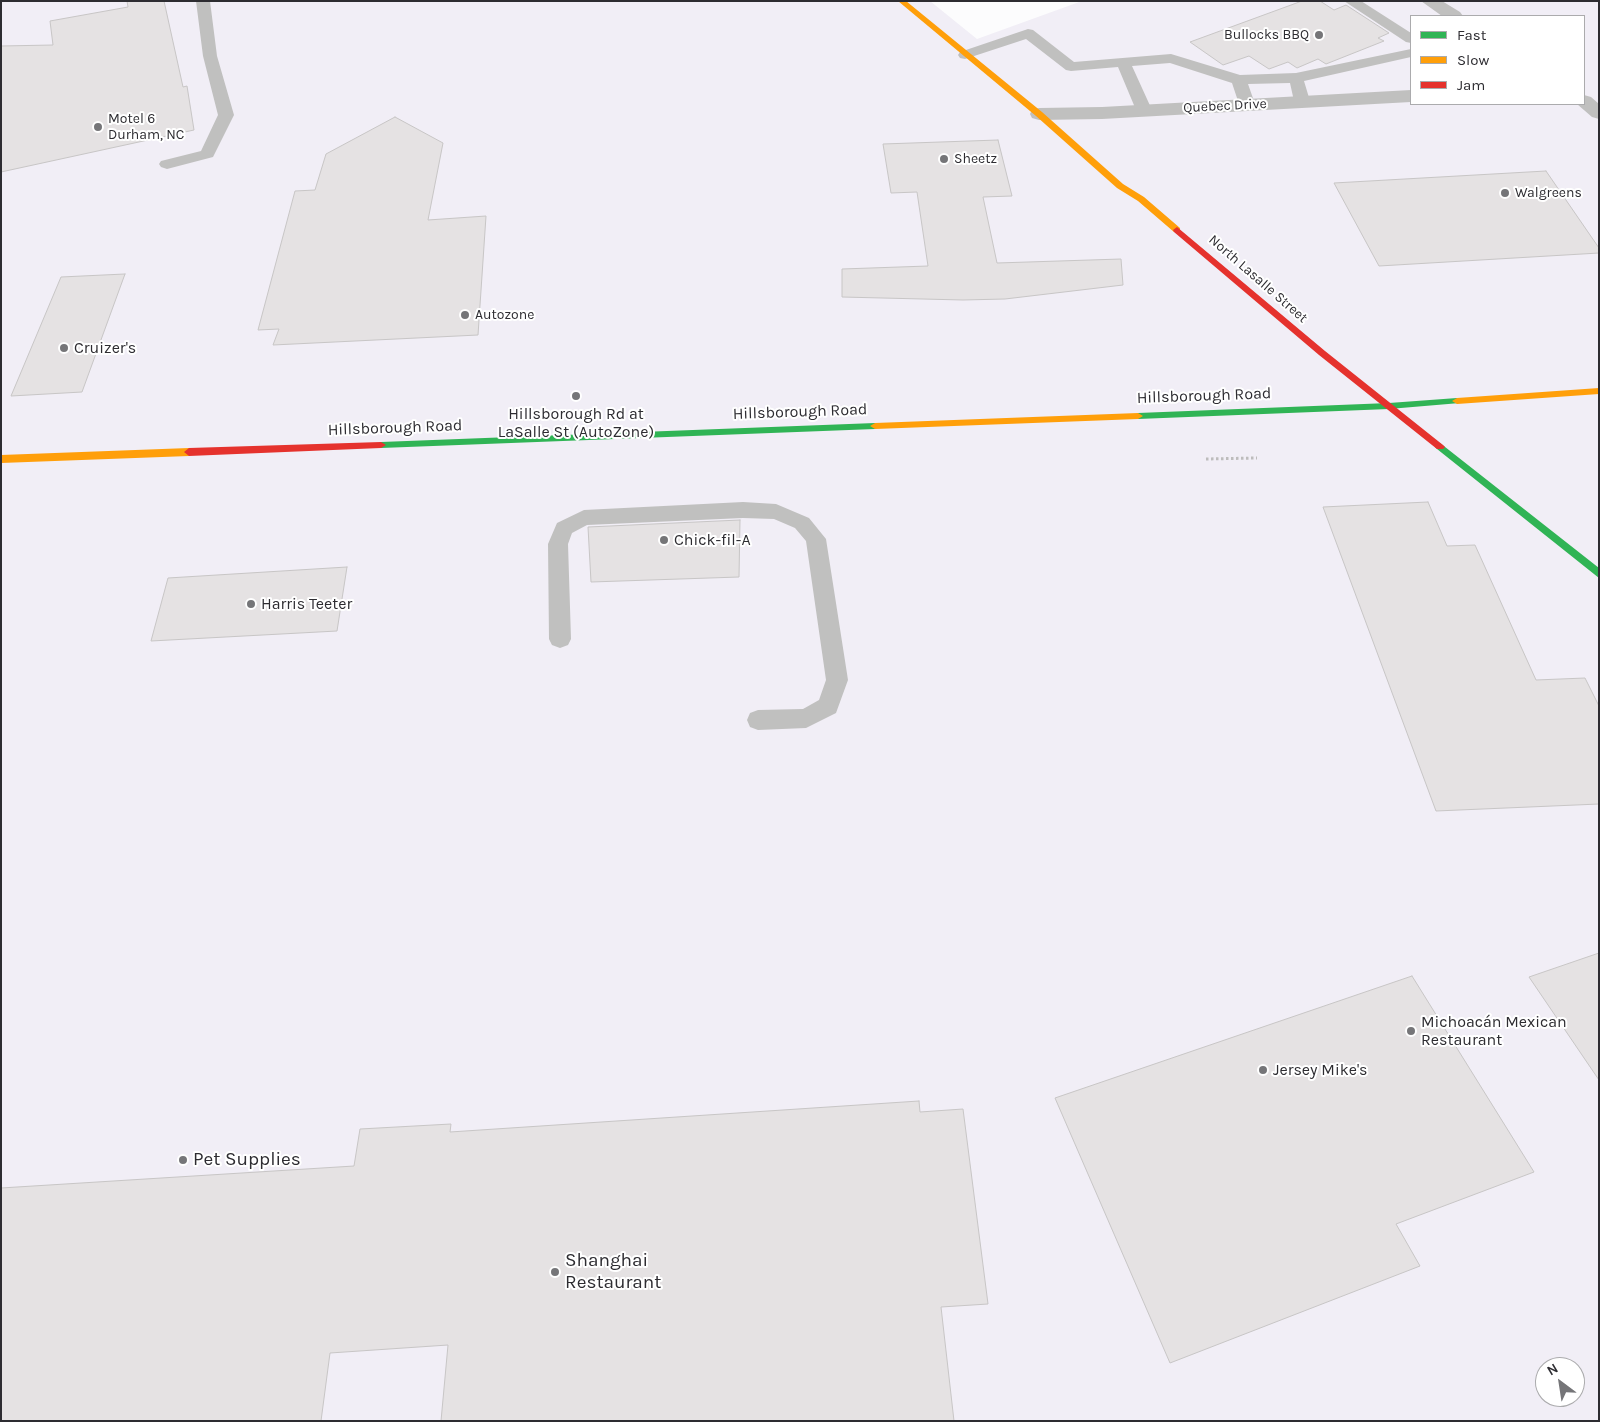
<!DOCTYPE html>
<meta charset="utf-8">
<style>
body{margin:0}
#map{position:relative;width:1600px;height:1422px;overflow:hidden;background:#fcfcfd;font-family:Karla,sans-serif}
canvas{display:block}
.frame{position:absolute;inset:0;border:2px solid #2d2c31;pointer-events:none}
.legend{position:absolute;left:1410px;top:15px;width:175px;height:90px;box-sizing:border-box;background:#fff;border:1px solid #ababad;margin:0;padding:6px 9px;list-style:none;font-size:15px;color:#2d2c31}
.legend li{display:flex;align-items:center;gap:10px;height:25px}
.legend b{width:25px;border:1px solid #ababad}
.north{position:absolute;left:1535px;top:1357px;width:50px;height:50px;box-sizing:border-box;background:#fff;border:1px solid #ababad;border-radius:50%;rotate:329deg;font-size:14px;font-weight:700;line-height:20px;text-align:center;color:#2d2c31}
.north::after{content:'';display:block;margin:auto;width:18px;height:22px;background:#757578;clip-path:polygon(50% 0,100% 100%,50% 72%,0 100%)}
</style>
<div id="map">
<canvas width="1600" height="1422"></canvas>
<div class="frame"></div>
<ul class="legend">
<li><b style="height:6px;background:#30b455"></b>Fast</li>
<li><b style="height:6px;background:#ff9f0a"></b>Slow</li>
<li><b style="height:6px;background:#e5322d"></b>Jam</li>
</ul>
<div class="north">N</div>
</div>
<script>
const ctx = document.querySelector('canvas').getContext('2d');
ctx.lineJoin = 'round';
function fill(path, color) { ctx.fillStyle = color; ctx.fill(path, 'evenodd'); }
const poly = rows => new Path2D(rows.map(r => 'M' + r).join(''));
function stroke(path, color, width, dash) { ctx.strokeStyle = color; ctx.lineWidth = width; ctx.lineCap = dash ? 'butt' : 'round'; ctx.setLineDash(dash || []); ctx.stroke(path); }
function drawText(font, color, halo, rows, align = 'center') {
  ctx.font = font + ' Karla,sans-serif'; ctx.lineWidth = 4; ctx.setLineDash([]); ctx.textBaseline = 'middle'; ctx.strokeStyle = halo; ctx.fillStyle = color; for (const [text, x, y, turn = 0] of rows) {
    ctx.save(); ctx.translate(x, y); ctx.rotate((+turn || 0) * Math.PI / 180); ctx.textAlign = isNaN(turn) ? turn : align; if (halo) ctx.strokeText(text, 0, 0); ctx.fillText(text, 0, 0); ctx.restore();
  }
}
const built = poly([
 [1,1,930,1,977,39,1082,1,1599,1,1599,1421,1,1421],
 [1411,16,1584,16,1584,104,1411,104],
 [1545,1367,1575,1367,1575,1397,1545,1397]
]);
const building = poly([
 [127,1,164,1,183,87,187,86,194,130,1,172,1,46,53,45,50,21,128,7,127,1],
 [1302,1,1320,1,1334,10,1346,5,1389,33,1378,38,1384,41,1326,64,1318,59,1297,68,1288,62,1269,69,1249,56,1223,65,1190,42,1302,1],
 [395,117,443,143,428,220,486,216,478,335,273,345,279,329,258,330,295,191,315,190,326,154,395,117],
 [998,140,1012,196,983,197,997,263,1121,259,1123,285,1005,299,963,300,842,297,842,269,928,266,917,192,891,193,883,144,998,140],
 [1546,171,1599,248,1599,253,1379,266,1334,183,1546,171],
 [125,274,82,392,11,396,61,277,125,274],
 [1428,502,1447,546,1475,545,1536,680,1585,678,1599,706,1599,804,1436,811,1323,507,1428,502],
 [740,520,739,577,591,582,588,527,740,520],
 [347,567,337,631,151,641,168,578,347,567],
 [1599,953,1599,1080,1529,977,1599,953],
 [1412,976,1534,1172,1396,1224,1420,1266,1170,1363,1055,1098,1412,976],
 [919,1101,920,1112,963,1109,988,1304,941,1307,954,1421,441,1421,448,1345,330,1353,321,1421,1,1421,1,1188,354,1166,360,1129,451,1124,450,1132,919,1101]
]);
const path = poly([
 [1206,459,1257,458]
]);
const lane = poly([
 [196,1,210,1,217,56,234,115,213,157,167,169,161,167,159,164,161,161,201,151,218,115,203,56,196,1],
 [1344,1,1361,1,1411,33,1411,43,1406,42,1344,1],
 [1028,29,1033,30,1074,62,1171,54,1240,75,1296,73,1411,49,1411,57,1304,81,1310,101,1307,104,1302,106,1297,104,1294,101,1290,83,1248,84,1255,104,1252,107,1247,109,1242,107,1239,104,1232,83,1170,63,1132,66,1152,110,1149,113,1144,115,1139,113,1136,110,1118,67,1071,71,1066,70,1026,39,965,59,960,58,958,55,960,52,1028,29],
 [743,502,776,504,809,518,826,539,848,680,836,713,806,728,758,730,750,727,747,720,750,713,758,710,803,709,819,700,826,680,806,541,795,528,774,519,743,518,587,525,572,533,568,544,571,639,568,645,560,648,552,645,549,639,548,544,557,523,584,510,743,502]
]);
const street = poly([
 [1421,1,1442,1,1460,12,1463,16,1442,16,1421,1],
 [1411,90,1411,102,1102,119,1039,120,1032,118,1030,114,1032,110,1039,108,1102,107,1411,90],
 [1584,95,1591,97,1599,104,1599,119,1592,117,1577,104,1584,104,1584,95]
]);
const fast = poly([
 [1457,398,1462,401,1460,403,1389,409,1138,419,1133,416,1138,413,1389,403,1457,398],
 [875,423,880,426,875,429,381,448,376,445,381,442,875,423],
 [1440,443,1599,568,1599,578,1437,449,1435,447,1437,445,1440,443]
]);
const slow = poly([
 [898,1,906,1,1042,112,1123,184,1144,197,1180,228,1180,232,1174,232,1138,201,1117,188,1036,116,898,1],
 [1599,388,1599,394,1457,404,1452,401,1457,398,1599,388],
 [1138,413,1143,416,1138,419,875,429,870,426,875,423,1138,413],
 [189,448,194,452,189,456,1,463,1,455,189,448]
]);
const jam = poly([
 [1177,227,1325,351,1443,445,1445,447,1443,449,1437,449,1319,355,1174,232,1173,230,1177,227],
 [381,442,386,445,381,448,189,456,184,452,189,448,381,442]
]);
const markers = [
 [1319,35,5,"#757578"],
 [98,127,5,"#757578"],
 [944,159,5,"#757578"],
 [1505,193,5,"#757578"],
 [465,315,5,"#757578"],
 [64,348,5,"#757578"],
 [576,396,5,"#757578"],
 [664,540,5,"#757578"],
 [251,604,5,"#757578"],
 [1411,1031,5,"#757578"],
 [1263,1070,5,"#757578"],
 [183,1160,5,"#757578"],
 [555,1272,5,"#757578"]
];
const farPoinames = [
 ["Bullocks BBQ",1309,35,"right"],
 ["Motel 6",108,119],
 ["Durham, NC",108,135],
 ["Sheetz",954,159],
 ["Walgreens",1515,193],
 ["Autozone",475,315]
];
const farStreetnames = [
 ["Quebec Drive",1225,106,-3],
 ["North Lasalle Street",1258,279,41]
];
const poiNames = [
 ["Cruizer's",74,348],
 ["Hillsborough Rd at",576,414,"center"],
 ["LaSalle St (AutoZone)",576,432,"center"],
 ["Chick-fil-A",674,540],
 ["Harris Teeter",261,604],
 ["Michoacán Mexican",1421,1022],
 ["Restaurant",1421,1040],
 ["Jersey Mike's",1273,1070]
];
const streetNames = [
 ["Hillsborough Road",1204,396,-2],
 ["Hillsborough Road",800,412,-2],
 ["Hillsborough Road",395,428,-2]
];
const nearPoinames = [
 ["Pet Supplies",193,1160],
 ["Shanghai",565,1261],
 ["Restaurant",565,1283]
];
fill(built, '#f1eef6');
fill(building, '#e5e2e3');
stroke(building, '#c8c6c6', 1);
stroke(path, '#bdbcbc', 3, [2.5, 2.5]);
fill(lane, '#c0c0bf');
fill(street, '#c0c0bf');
fill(fast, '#30b455');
fill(slow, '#ff9f0a');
fill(jam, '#e5322d');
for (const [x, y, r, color] of markers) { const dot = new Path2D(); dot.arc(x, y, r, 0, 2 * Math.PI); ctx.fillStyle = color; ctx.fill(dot); stroke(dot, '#fff', 2); }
drawText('14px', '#2d2c31', '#fff', farPoinames, 'left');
drawText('14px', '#2d2c31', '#fff', farStreetnames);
drawText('16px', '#2d2c31', '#fff', poiNames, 'left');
drawText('16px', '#2d2c31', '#fff', streetNames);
drawText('19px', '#2d2c31', '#fff', nearPoinames, 'left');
</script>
